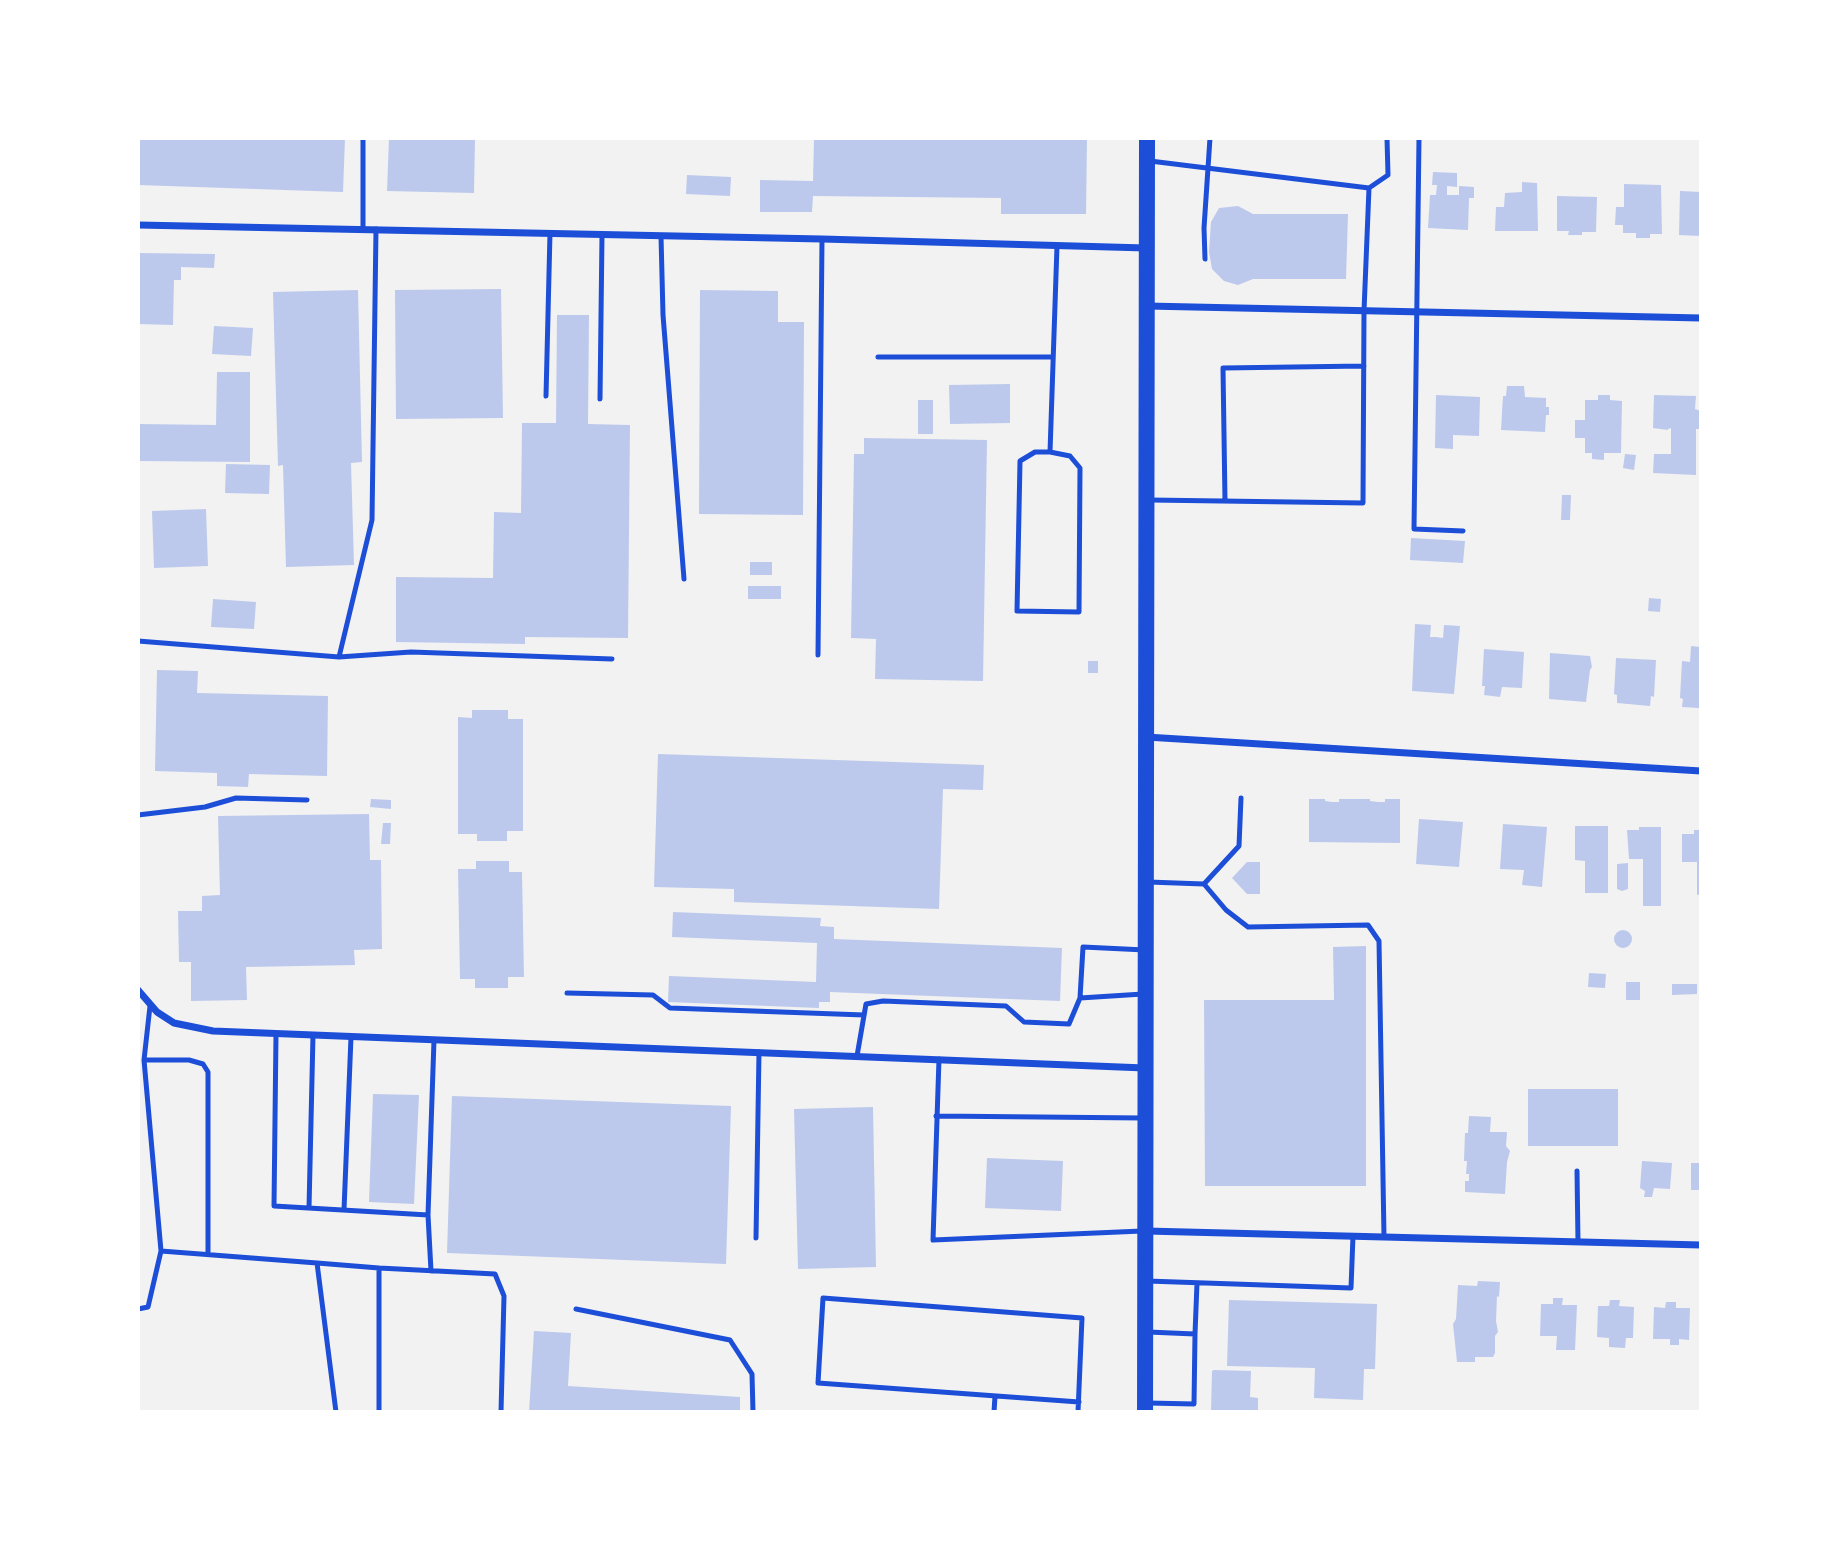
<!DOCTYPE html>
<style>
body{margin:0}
#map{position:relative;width:1839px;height:1550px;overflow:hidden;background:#f2f2f2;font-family:Helvetica,sans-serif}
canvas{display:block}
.frame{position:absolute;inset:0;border:140px solid #fff;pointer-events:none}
</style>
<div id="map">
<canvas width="1839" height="1550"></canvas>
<div class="frame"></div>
</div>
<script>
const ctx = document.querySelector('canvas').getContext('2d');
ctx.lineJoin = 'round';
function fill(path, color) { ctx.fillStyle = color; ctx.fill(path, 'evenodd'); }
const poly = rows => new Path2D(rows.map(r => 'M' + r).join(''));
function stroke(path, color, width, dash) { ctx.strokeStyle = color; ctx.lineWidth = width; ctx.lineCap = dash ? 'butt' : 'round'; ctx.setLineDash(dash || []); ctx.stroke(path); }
const building = poly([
 [138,138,345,138,343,192,138,185],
 [389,138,475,138,474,193,387,191],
 [814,138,1087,138,1086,214,1001,214,1001,198,813,196,812,212,760,212,760,180,813,181],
 [1433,172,1457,173,1457,187,1447,186,1447,195,1459,195,1459,186,1474,187,1474,198,1469,198,1468,230,1428,228,1430,195,1436,195,1437,185,1432,185],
 [687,175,731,177,730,196,686,194],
 [1522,182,1537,183,1538,231,1495,231,1496,207,1504,207,1505,193,1522,192],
 [1624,184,1661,185,1662,234,1650,234,1650,238,1636,238,1636,233,1623,233,1623,225,1615,225,1616,207,1624,207],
 [1680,191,1701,192,1701,236,1679,235],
 [1557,196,1597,197,1596,232,1582,232,1582,235,1568,235,1569,231,1557,231],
 [1238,206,1253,214,1348,214,1346,279,1253,279,1238,285,1224,281,1212,269,1209,252,1211,222,1219,208],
 [138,253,215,254,214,268,181,267,181,280,174,280,173,325,138,324],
 [501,289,503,418,396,419,395,290],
 [358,290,362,462,351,463,354,565,286,567,283,465,278,466,273,292],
 [700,290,778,291,778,322,804,322,803,515,699,514],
 [557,315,589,315,588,424,630,425,628,638,525,637,525,644,396,642,396,577,493,578,494,512,521,513,522,423,556,423],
 [214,326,253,328,251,356,212,354],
 [217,372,250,372,250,462,138,461,138,424,216,425],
 [1010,384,1010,423,950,424,949,385],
 [1507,386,1524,386,1525,397,1546,398,1546,407,1549,407,1549,415,1546,415,1545,432,1501,430,1503,396,1506,396],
 [1436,395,1480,397,1479,436,1453,435,1453,449,1435,448],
 [1598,395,1610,395,1610,400,1622,401,1621,453,1604,453,1604,460,1592,459,1592,453,1585,453,1585,438,1575,438,1575,420,1585,420,1585,400,1598,400],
 [1654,395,1696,396,1695,409,1701,411,1701,429,1696,429,1696,475,1653,473,1654,454,1671,454,1671,428,1668,429,1668,430,1653,428],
 [918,400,933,400,933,434,918,434],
 [864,438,987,440,983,681,875,679,876,639,851,638,854,454,864,454],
 [1625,454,1636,455,1634,470,1623,468],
 [226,464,270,465,269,494,225,493],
 [1562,495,1571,495,1570,520,1561,520],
 [206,509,208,566,154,568,152,511],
 [1411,538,1465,541,1463,563,1410,560],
 [750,562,772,562,772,575,750,575],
 [748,586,781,586,781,599,748,599],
 [1649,598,1661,599,1660,612,1648,611],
 [213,599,256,602,254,629,211,627],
 [1415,624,1431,625,1430,637,1436,637,1443,638,1444,625,1460,626,1454,694,1412,691],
 [1691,646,1700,647,1701,699,1699,708,1682,707,1683,699,1680,698,1682,661,1690,662],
 [1484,649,1524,652,1522,688,1502,687,1500,697,1484,695,1485,686,1482,686],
 [1550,653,1590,656,1592,667,1590,670,1586,702,1549,699],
 [1616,658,1656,660,1654,697,1651,696,1650,706,1617,703,1617,695,1614,694],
 [1088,661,1098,661,1098,673,1088,673],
 [157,670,198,671,197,693,328,696,327,776,249,774,248,787,217,786,217,773,155,771],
 [472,710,508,710,508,719,523,719,523,831,507,831,507,841,477,841,477,834,458,834,458,717,472,718],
 [658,754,984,765,983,790,943,789,939,909,734,902,734,889,654,887],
 [371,799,391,800,391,809,370,807],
 [1309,799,1325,799,1325,801,1332,802,1339,802,1339,799,1370,799,1370,801,1378,802,1385,802,1385,799,1400,799,1400,843,1309,842],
 [369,814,370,860,381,860,382,949,354,950,355,965,246,967,247,1000,191,1001,191,962,179,962,178,911,202,911,202,896,220,895,218,816],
 [1419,819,1463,822,1459,867,1416,864],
 [383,823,391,823,390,844,381,844],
 [1503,824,1547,827,1542,887,1522,885,1524,870,1500,869],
 [1575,826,1608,826,1608,893,1585,893,1585,861,1575,860],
 [1639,827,1661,827,1661,906,1643,906,1643,859,1629,859,1627,830,1639,830],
 [1694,830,1701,830,1701,894,1697,895,1697,862,1682,862,1682,834,1694,834],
 [476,861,509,861,509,872,522,872,524,977,508,977,508,988,475,988,475,979,460,979,458,869,476,869],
 [1247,862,1260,862,1260,894,1247,894,1232,878],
 [1628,863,1628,889,1622,891,1617,889,1617,864],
 [673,912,821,918,820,926,834,927,834,939,1062,948,1060,1001,830,992,830,1002,819,1002,819,1008,668,1002,669,976,816,982,817,943,672,937],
 '1614 939a9 9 0 1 1 18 0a9 9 0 1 1-18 0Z',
 [1366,946,1366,1186,1205,1186,1204,1000,1334,1000,1333,947],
 [1589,973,1606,974,1605,988,1588,987],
 [1626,982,1640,982,1640,1000,1626,1000],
 [1672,984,1697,984,1697,994,1672,995],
 [1528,1089,1618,1089,1618,1146,1528,1146],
 [373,1094,419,1095,414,1204,369,1202],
 [452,1096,731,1106,726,1264,447,1253],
 [873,1107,876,1267,798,1269,794,1109],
 [1469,1116,1491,1117,1490,1132,1507,1132,1506,1146,1510,1151,1507,1162,1505,1194,1465,1192,1465,1181,1469,1181,1469,1174,1466,1174,1467,1161,1464,1161,1465,1133,1468,1133],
 [987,1158,1063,1161,1061,1211,985,1208],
 [1642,1161,1672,1163,1670,1189,1654,1188,1652,1197,1644,1197,1645,1191,1640,1188],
 [1691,1163,1701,1163,1701,1190,1691,1190],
 [1478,1281,1500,1282,1499,1297,1497,1296,1496,1321,1498,1332,1495,1336,1495,1353,1493,1357,1475,1357,1475,1362,1457,1362,1453,1324,1456,1319,1458,1285,1477,1286],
 [1553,1298,1563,1298,1562,1305,1577,1305,1575,1350,1556,1350,1557,1336,1540,1336,1541,1304,1553,1304],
 [1229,1300,1377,1304,1375,1369,1364,1369,1363,1400,1314,1398,1315,1368,1227,1366],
 [1610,1300,1620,1300,1619,1306,1634,1307,1633,1338,1626,1338,1625,1348,1609,1347,1609,1338,1597,1337,1598,1306,1609,1306],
 [1666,1302,1676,1302,1676,1308,1690,1308,1689,1340,1679,1339,1679,1345,1670,1345,1670,1339,1653,1339,1654,1307,1665,1308],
 [534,1331,571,1333,568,1386,740,1397,740,1412,529,1412],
 [1214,1370,1251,1371,1250,1397,1258,1398,1258,1412,1211,1412,1212,1371]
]);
const service = poly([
 [1419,138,1414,529,1463,531],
 [1369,188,1388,175,1387,138],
 [363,229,363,138],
 [661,236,663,315,684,579],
 [1205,259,1204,228,1210,138],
 [878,357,1053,357],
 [546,396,550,233],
 [600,399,602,235],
 [1050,452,1035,452,1020,461,1017,611,1079,612,1080,468,1070,456,1050,452,1057,246],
 [1150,500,1363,503,1364,311,1369,188,1150,161],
 [1225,501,1223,368,1364,366],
 [138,641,339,657,411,652,612,659],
 [818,655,822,239],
 [339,657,372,520,376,229],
 [138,815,205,807,236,798,307,800],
 [1148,882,1204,884,1226,910,1248,927,1368,925,1379,941,1384,1237],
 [1204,884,1239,846,1241,798],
 [567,993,653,995,670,1008,864,1015],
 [1080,998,1083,947,1145,950],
 [276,1034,274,1206,428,1215,434,1040],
 [857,1056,866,1004,883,1001,1006,1006,1024,1022,1069,1024,1080,998,1143,994],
 [939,1059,933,1240,1142,1231],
 [144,1060,150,1006],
 [936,1116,1143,1118],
 [1577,1171,1578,1242],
 [309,1208,313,1035],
 [344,1210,351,1037],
 [428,1215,431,1271],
 [756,1238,759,1052],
 [161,1251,317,1263,336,1412],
 [317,1263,379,1268],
 [1147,1281,1351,1288,1353,1236],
 [138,1309,148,1307,161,1251,144,1060,189,1060,203,1064,208,1072,208,1253],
 [576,1309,730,1340,752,1374,753,1412],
 [1148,1332,1195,1334,1197,1283],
 [1148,1403,1194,1404,1195,1334],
 [379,1412,379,1268,495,1274,504,1296,501,1412],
 [994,1412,995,1396],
 [1078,1412,1082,1318,823,1298,818,1383,1079,1402]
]);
const minor = poly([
 [138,225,822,239,1146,248],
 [1147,306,1701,318],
 [1146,737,1701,771],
 [138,990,157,1012,174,1023,213,1031,1145,1068],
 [1146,1231,1701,1245]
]);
const primary = poly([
 [1145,1412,1147,138]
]);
fill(building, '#bdc9ec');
stroke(service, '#1d4ed8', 5);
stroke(minor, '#1d4ed8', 7);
stroke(primary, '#1d4ed8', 16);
</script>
